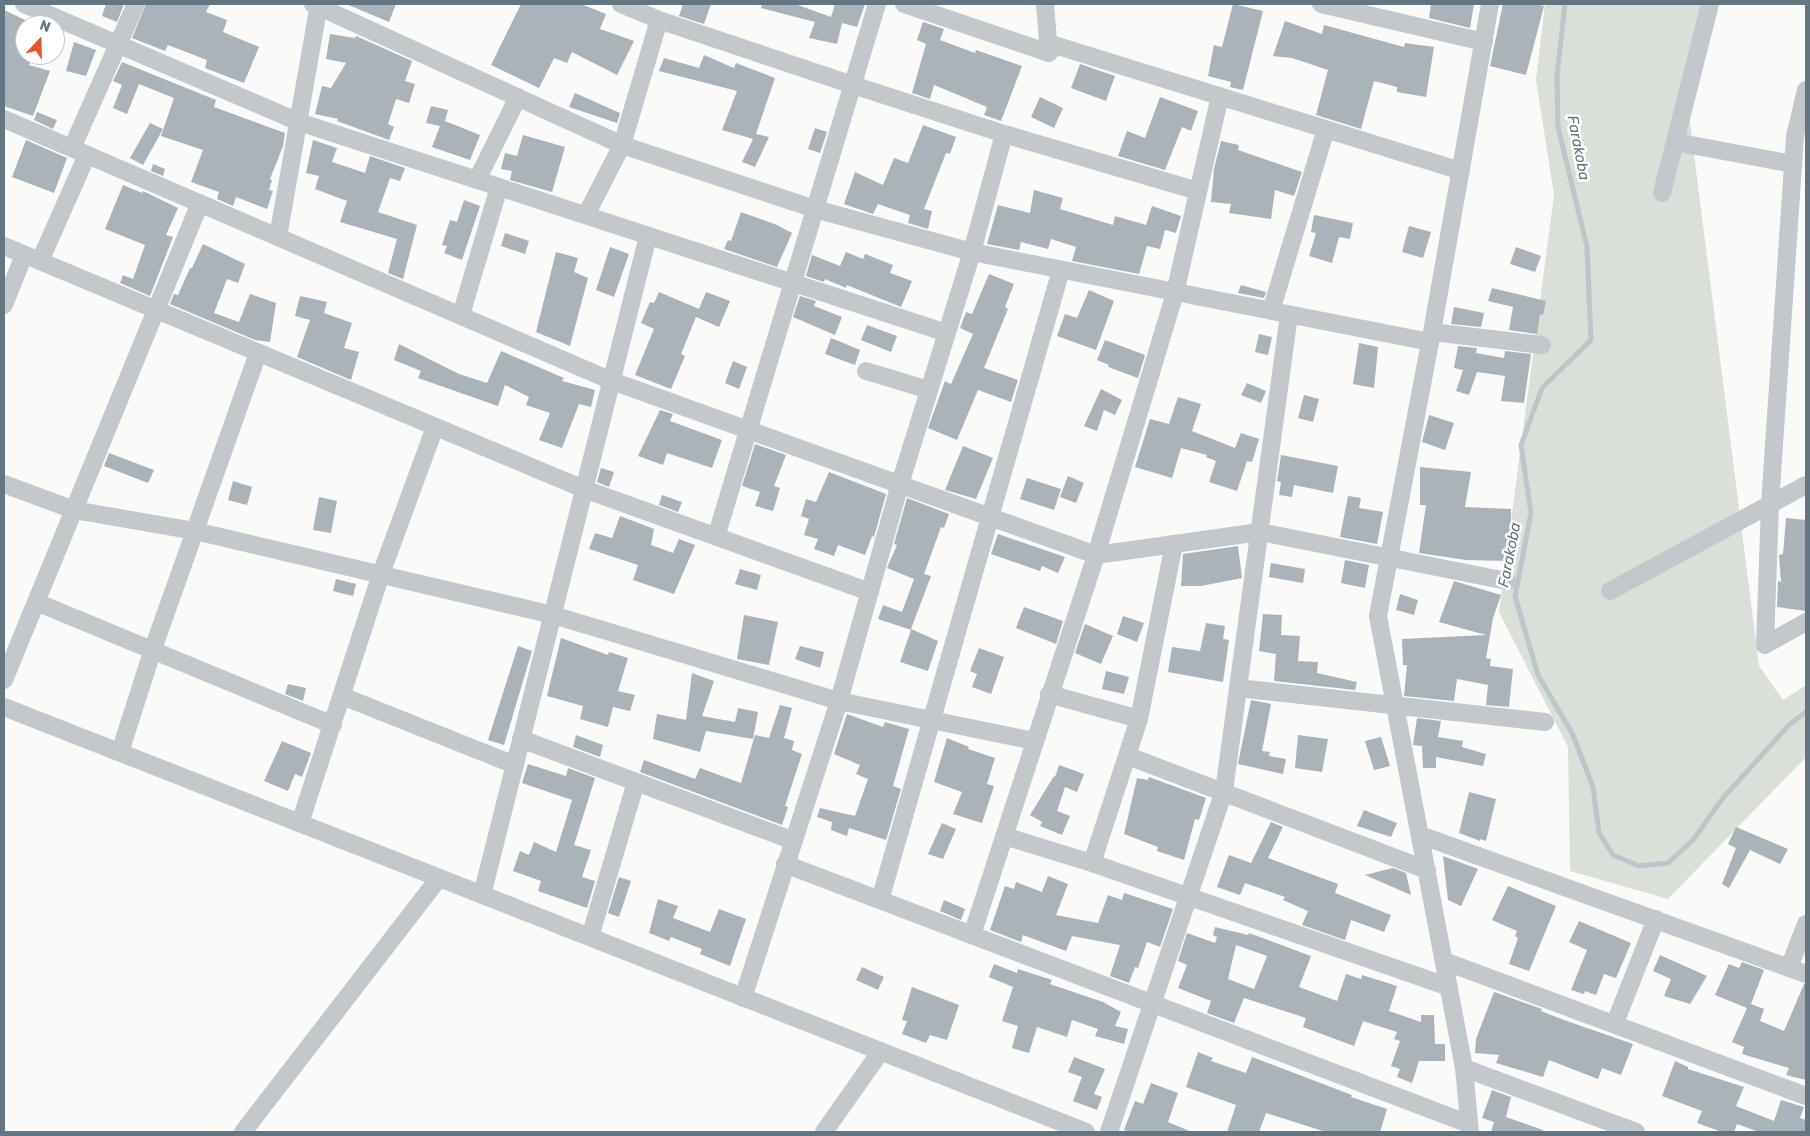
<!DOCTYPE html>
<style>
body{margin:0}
#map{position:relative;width:1810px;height:1136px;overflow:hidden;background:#fafaf8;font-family:Rubik,sans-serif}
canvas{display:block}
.frame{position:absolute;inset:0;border:5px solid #657683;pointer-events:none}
.north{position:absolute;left:15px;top:15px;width:50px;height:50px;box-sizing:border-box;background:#fff;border:1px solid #c1c8cd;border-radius:50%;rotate:21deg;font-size:14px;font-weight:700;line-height:20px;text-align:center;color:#657683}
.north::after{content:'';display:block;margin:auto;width:18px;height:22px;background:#e4572e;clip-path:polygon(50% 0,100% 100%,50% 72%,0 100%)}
</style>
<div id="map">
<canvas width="1810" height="1136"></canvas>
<div class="frame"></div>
<div class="north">N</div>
</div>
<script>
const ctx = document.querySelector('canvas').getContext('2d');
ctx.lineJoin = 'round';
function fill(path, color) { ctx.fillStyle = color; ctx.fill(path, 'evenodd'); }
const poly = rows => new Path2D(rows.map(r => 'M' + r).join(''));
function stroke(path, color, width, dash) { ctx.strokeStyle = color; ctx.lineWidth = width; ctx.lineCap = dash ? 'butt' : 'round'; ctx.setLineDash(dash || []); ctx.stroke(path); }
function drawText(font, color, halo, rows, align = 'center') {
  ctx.font = font + ' Rubik,sans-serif'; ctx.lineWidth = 5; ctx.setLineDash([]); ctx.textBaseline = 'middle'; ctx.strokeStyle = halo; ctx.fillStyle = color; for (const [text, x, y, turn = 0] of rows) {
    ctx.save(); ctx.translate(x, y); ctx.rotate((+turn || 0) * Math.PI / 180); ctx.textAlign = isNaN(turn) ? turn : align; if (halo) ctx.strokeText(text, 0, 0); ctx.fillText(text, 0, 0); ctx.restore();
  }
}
const green = poly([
 [1545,4,1709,4,1686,91,1759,666,1783,700,1806,685,1806,757,1668,899,1570,871,1568,747,1499,612,1554,195,1536,80]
]);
const stream = poly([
 [1565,4,1557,76,1558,127,1587,247,1591,340,1542,388,1521,445,1531,513,1515,596,1538,675,1573,735,1593,787,1599,833,1613,855,1639,866,1668,863,1693,840,1723,798,1789,725,1806,712]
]);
const building = poly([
 [106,4,124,4,117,22,102,16],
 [146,4,210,4,206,12,227,20,223,32,259,47,244,83,205,68,207,60,168,45,165,51,132,38],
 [346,4,396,4,389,22],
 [521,4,581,4,606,14,600,29,634,41,617,75,572,52,567,63,554,58,539,88,491,65],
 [683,4,711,4,704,24,679,16],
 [762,4,795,4,831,17,835,4,865,4,857,27,842,23,837,44,809,38,815,22,761,8],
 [1233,4,1263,11,1243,90,1230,87,1231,82,1208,76,1214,45,1222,47],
 [1431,4,1474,4,1470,28,1429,18],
 [1503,4,1535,4,1544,6,1526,75,1490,66],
 [4,10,25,20,25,57,32,60,29,65,50,71,33,116,4,106],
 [1285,21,1322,34,1324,25,1404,47,1405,43,1434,47,1426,97,1397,92,1397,87,1374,81,1361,129,1316,115,1328,70,1292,58,1273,56],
 [923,22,944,29,940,40,975,53,976,50,1022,66,1001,121,984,115,987,107,934,85,930,99,912,93,926,44,917,40],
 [330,34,355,38,356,36,412,61,405,81,415,84,409,103,396,99,388,124,394,127,389,140,337,121,338,119,315,114,322,86,331,88,346,63,326,59],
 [74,42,96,50,86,76,66,71],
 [704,55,734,68,736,63,775,78,756,134,769,137,755,167,742,162,753,139,722,130,737,91,659,71,664,58,699,68],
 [122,62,216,100,214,107,285,133,283,146,270,179,272,180,269,190,273,191,267,209,236,197,233,206,217,199,219,192,191,182,203,150,161,136,174,98,139,84,127,114,113,108,122,85,113,81],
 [1080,64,1115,76,1106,101,1071,88],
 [575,93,620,113,617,123,569,107],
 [1040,97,1063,108,1054,128,1031,117],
 [1160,97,1198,111,1191,131,1182,127,1165,170,1118,156,1127,131,1145,138],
 [431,106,448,110,445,121,480,135,470,160,432,147,440,126,426,123],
 [37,112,57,120,53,129,34,120],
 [150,123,163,129,143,165,130,158],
 [923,125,956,137,950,154,946,153,924,209,932,211,928,229,908,223,910,215,878,204,873,214,844,204,855,172,883,185,894,158,908,163],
 [815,128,827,132,820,153,808,149],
 [523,135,565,147,552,192,510,180,512,171,501,169,505,153,517,156],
 [26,140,67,158,54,193,12,177],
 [313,140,337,148,332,162,365,173,370,156,405,168,400,181,390,178,378,212,417,225,403,279,388,273,397,239,340,222,347,201,315,189,319,176,306,173],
 [1221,141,1239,145,1238,150,1302,172,1294,196,1275,190,1271,219,1229,213,1231,204,1211,202,1214,169],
 [153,164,165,169,163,176,151,171],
 [123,185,142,193,143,191,178,208,166,235,173,237,150,296,120,283,123,275,133,279,145,245,105,229],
 [1034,190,1063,198,1060,209,1113,225,1115,216,1146,225,1152,206,1181,216,1176,233,1165,230,1160,249,1147,246,1139,274,1072,261,1076,247,1051,239,1048,249,1021,242,1019,250,987,244,998,205,1030,213],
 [464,200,480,206,462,260,444,253,447,246,442,245,450,220,457,222],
 [741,212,777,225,792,233,777,267,724,249,728,240,731,241],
 [1314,215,1353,223,1350,239,1339,237,1332,263,1309,256,1316,233,1311,232],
 [1409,226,1431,232,1423,258,1402,252],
 [505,233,529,241,525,254,501,246],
 [203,244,245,264,238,283,227,279,214,313,239,322,250,294,276,303,270,342,255,340,170,304,174,294,178,295,190,268,192,268],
 [610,247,629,254,614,297,596,290],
 [1516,247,1541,256,1535,272,1510,264],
 [556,252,578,258,574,272,588,278,570,346,536,332],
 [846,252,863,259,865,254,893,265,890,273,912,281,901,307,847,285,846,288,825,279,824,282,806,276,812,255,840,266],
 [989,274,1014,284,1005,307,1008,309,984,368,1018,380,1011,402,978,390,957,440,928,428,945,381,951,384,973,334,960,328,966,312,972,314],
 [1241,285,1266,292,1264,298,1238,293],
 [1492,288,1546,301,1543,315,1540,314,1537,334,1509,330,1513,307,1488,301],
 [1089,290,1114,301,1096,350,1057,336,1065,314,1077,318],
 [659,292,699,309,706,292,730,301,719,327,696,317,681,354,685,356,671,389,635,375,654,329,641,323,650,302,654,303],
 [300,296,327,302,324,313,352,323,344,348,359,352,351,380,297,357,310,320,295,316],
 [800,296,816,301,814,306,842,317,835,335,793,317],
 [1454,307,1484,313,1481,327,1451,324],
 [867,325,897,336,891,352,861,340],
 [1259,334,1272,337,1268,355,1255,352],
 [831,338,860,350,855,365,825,354],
 [1105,340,1145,355,1138,378,1108,367,1109,365,1097,360],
 [1359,343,1378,347,1374,388,1353,384],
 [399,344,459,374,487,383,501,351,564,378,562,381,595,390,591,407,579,404,562,448,539,440,550,413,526,405,529,397,505,385,498,406,418,378,421,371,394,360],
 [1458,346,1477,348,1476,353,1504,358,1505,351,1531,354,1524,403,1501,401,1505,376,1477,372,1469,395,1456,391,1463,370,1454,368],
 [733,361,747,367,739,389,725,383],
 [1247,383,1266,391,1261,403,1241,395],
 [1101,389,1122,400,1115,415,1104,410,1097,431,1084,426],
 [1304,395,1319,399,1313,422,1298,418],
 [1178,397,1201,404,1192,431,1235,448,1241,433,1259,439,1252,462,1247,461,1237,491,1209,482,1216,461,1206,457,1207,455,1181,448,1172,478,1135,467,1150,419,1169,424],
 [660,410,673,414,670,421,722,440,712,468,667,453,663,465,638,456],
 [1429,415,1454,423,1445,450,1422,442],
 [755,444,786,455,774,486,780,488,773,511,755,506,760,492,742,486],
 [963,446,993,458,976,499,945,490],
 [109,453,154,470,148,483,104,466],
 [1281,455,1338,466,1333,493,1294,485,1292,497,1279,495,1281,482,1277,481],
 [1420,467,1471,472,1465,507,1511,509,1510,561,1466,560,1419,553,1426,505,1420,505],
 [601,468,614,472,609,487,597,482],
 [829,472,886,494,874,537,872,536,865,555,838,545,834,556,814,549,818,539,804,535,809,519,801,516,806,499,816,502],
 [1068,476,1084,483,1076,503,1060,497],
 [1027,478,1061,489,1054,510,1020,499],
 [233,481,252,487,247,505,228,500],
 [662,495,682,502,678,512,659,505],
 [1348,496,1361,498,1359,508,1383,512,1377,544,1340,537],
 [319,497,337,501,331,533,313,530],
 [907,498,949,514,944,528,941,527,924,574,931,576,911,629,938,641,928,671,900,662,911,630,878,619,883,605,902,612,914,579,887,568,897,545,894,544],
 [620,516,654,529,651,545,673,553,679,539,695,545,674,594,633,580,638,565,589,549,595,533,612,538],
 [1786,518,1806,520,1806,611,1777,607,1778,581,1781,582,1779,555,1783,554],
 [998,534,1065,557,1058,573,1042,566,1040,571,991,554],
 [1238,546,1242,578,1201,586,1181,586,1183,554],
 [1345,560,1369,565,1365,588,1341,583],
 [1271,563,1305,569,1303,583,1269,577],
 [740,569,761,575,757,590,735,584],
 [336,579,356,584,353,596,333,591],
 [1454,581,1501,595,1493,618,1486,658,1491,659,1490,666,1513,669,1509,707,1486,705,1488,685,1457,679,1454,701,1404,696,1407,665,1403,665,1402,639,1486,635,1439,622],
 [1400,594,1418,600,1414,615,1396,610],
 [1024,607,1063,621,1056,644,1016,628],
 [1263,614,1282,615,1281,635,1300,636,1298,661,1318,662,1317,673,1357,682,1355,690,1274,681,1276,654,1259,651],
 [744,615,778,622,769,665,737,659],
 [1123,616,1144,623,1137,642,1117,634],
 [1206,623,1225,626,1223,639,1229,640,1223,682,1168,672,1172,647,1200,651],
 [1085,624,1113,636,1101,664,1075,653],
 [561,638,608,655,609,652,628,658,618,691,635,695,630,711,613,707,608,727,580,719,583,706,547,696],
 [518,646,532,651,504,745,488,740],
 [800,646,824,652,820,668,795,659],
 [979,648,1004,657,991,694,972,687,977,674,970,671],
 [1106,671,1129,677,1124,694,1102,689],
 [692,673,714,681,702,716,735,722,738,708,758,712,753,739,706,731,700,752,653,739,657,714,686,720],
 [288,684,306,688,303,701,285,694],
 [1251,700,1271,704,1262,751,1270,752,1269,756,1286,759,1283,774,1238,764],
 [780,705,792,708,784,738,794,741,792,750,802,754,785,806,788,807,782,825,640,772,644,760,695,779,700,768,741,783,755,735,769,738],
 [847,714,883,727,885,722,909,729,893,786,901,789,886,840,849,828,847,836,831,830,832,822,817,817,820,808,855,816,868,779,856,774,860,765,834,754],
 [1417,718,1441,721,1438,737,1463,741,1462,747,1486,754,1483,766,1436,757,1436,768,1423,768,1422,746,1413,745],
 [576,735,603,745,600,757,573,747],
 [1298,735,1328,739,1322,772,1295,768],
 [1381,737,1390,766,1374,770,1365,741],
 [947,738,969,747,968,749,995,758,987,784,994,786,982,823,953,814,962,792,934,782],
 [282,741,311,753,302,777,295,774,288,791,264,781],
 [528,764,566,776,568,768,595,778,574,845,591,850,582,877,595,881,587,908,538,891,541,881,513,871,520,851,529,855,534,842,556,852,572,800,522,783],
 [1059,765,1084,774,1077,792,1065,787,1057,811,1070,816,1062,835,1040,826,1042,822,1030,815,1054,776,1055,777],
 [1149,777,1206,798,1199,820,1195,819,1184,860,1157,851,1158,847,1124,834,1137,778,1148,780],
 [1469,792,1496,799,1486,841,1480,839,1480,841,1459,833],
 [1364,810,1397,823,1391,837,1357,826],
 [1271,822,1283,827,1268,858,1338,884,1335,893,1391,915,1384,932,1351,920,1345,940,1302,925,1308,911,1283,900,1285,897,1245,883,1240,895,1217,887,1229,855,1251,863],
 [942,823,956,829,943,859,928,854],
 [1736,827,1788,849,1780,864,1750,850,1729,888,1722,884,1736,848,1728,844],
 [1443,856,1478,869,1461,906,1448,900],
 [1393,868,1406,873,1411,895,1365,875],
 [1048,876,1068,884,1056,915,1098,923,1108,895,1122,900,1124,893,1173,909,1160,947,1147,942,1138,968,1135,967,1129,983,1110,976,1120,945,1072,936,1066,951,1023,935,1021,942,990,930,1005,886,1014,889,1016,882,1042,892],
 [619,877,631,881,619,917,608,913],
 [1508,886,1556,906,1529,971,1509,964,1518,938,1515,936,1517,931,1492,920],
 [658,899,678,906,673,918,710,932,719,909,746,919,730,966,700,954,702,949,671,937,669,941,649,933],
 [944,900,965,909,961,920,940,911],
 [1579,921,1631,943,1616,978,1604,974,1596,995,1585,991,1584,994,1571,990,1587,950,1569,942],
 [1215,927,1248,935,1249,933,1311,956,1299,987,1337,1001,1346,974,1361,979,1362,975,1397,986,1389,1011,1421,1022,1421,1015,1434,1015,1435,1044,1445,1044,1445,1061,1419,1061,1412,1083,1397,1077,1400,1069,1391,1066,1400,1041,1394,1039,1397,1032,1363,1021,1354,1046,1303,1027,1306,1018,1244,998,1234,1023,1207,1013,1211,1001,1178,988,1187,965,1178,961,1187,933,1215,943,1217,937,1213,935],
 [1236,945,1267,956,1254,989,1228,979],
 [1660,955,1707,976,1690,1004,1664,996,1671,979,1653,971],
 [1742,962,1764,970,1751,1004,1764,1009,1760,1021,1784,1031,1804,984,1806,984,1806,1080,1786,1075,1789,1068,1742,1054,1744,1047,1732,1042,1747,1008,1715,995,1729,964,1739,968],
 [994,964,1017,973,1018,969,1052,980,1050,984,1103,1002,1121,1012,1115,1026,1128,1029,1124,1044,1095,1036,1098,1029,1072,1020,1067,1037,1037,1027,1029,1053,1012,1048,1018,1026,1002,1021,1013,987,989,977],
 [862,967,884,977,878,990,856,980],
 [912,987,959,1005,947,1040,930,1035,926,1043,902,1034,907,1021,902,1020],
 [1494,992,1542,1009,1541,1011,1564,1020,1633,1044,1621,1075,1602,1068,1598,1079,1549,1060,1543,1077,1496,1063,1499,1055,1475,1053,1476,1039],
 [1198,1052,1213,1058,1211,1061,1246,1073,1252,1057,1352,1095,1351,1097,1387,1109,1380,1132,1326,1132,1266,1113,1259,1132,1227,1132,1236,1105,1186,1087],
 [1074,1057,1105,1069,1094,1094,1102,1097,1097,1110,1073,1101,1082,1077,1068,1072],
 [1675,1061,1688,1067,1688,1069,1744,1087,1736,1106,1774,1121,1781,1100,1804,1107,1800,1118,1806,1120,1806,1132,1759,1132,1737,1124,1734,1132,1722,1132,1697,1123,1702,1111,1662,1096],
 [1151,1083,1178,1093,1168,1122,1192,1132,1131,1132,1124,1130,1135,1101,1143,1104],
 [1492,1090,1511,1097,1506,1117,1543,1130,1543,1132,1491,1132,1494,1122,1482,1118]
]);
const street = poly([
 [24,4,299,122,947,333],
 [313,4,622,145,815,209,972,252,1430,342],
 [621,4,659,20,853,85,1004,134,1198,191],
 [904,4,1049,53,1045,4],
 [1321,4,1484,42],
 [1048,43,1461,171],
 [4,119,612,381,1096,555,1260,532,1507,581],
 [1675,142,1793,164],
 [72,148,136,4],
 [477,180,518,97],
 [1662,193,1710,4],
 [586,215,622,145,659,20],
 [278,237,319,4],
 [4,246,584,489,870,592],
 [40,261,87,155],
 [4,305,24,255],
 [1271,311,1326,129],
 [461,315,499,187],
 [1432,332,1542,345],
 [866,371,929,390],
 [4,484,74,510,195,531,553,615,839,701,1034,741],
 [716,537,877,4],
 [1610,591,1806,485],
 [36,602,333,725],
 [1765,645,1770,504,1795,136,1806,90],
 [1765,645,1806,622],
 [4,680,200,203],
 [1238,688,1545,722],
 [1049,694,1139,719],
 [342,696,515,765],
 [4,707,1086,1132],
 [521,739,794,841],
 [120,752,153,649,258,353],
 [1128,756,1427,870],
 [300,823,381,574,435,427],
 [1420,835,1806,974],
 [1004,836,1092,863,1449,987],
 [1092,863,1139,719,1174,544],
 [785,864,1469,1124],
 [482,895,648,236],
 [880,900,1061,270],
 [972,935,1096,555,1175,293,1220,96],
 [590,937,636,782],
 [1444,961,1806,1096],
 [1789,968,1806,924],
 [743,998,839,701,900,484,972,252,1004,134],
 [1615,1023,1656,919],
 [1464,1068,1636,1132],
 [243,1132,439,878],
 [824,1132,881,1051],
 [1109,1132,1224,791,1289,315],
 [1470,1132,1464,1068,1378,616,1432,332,1490,4]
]);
const waterNames = [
 ["Farakoba",1578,148,79],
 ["Farakoba",1510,555,-79]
];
fill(green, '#dadfd7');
stroke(stream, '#bbc7cb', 5);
fill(building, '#aab3b9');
stroke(street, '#c3c8cc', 18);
drawText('italic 15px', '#60757c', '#fff', waterNames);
</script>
